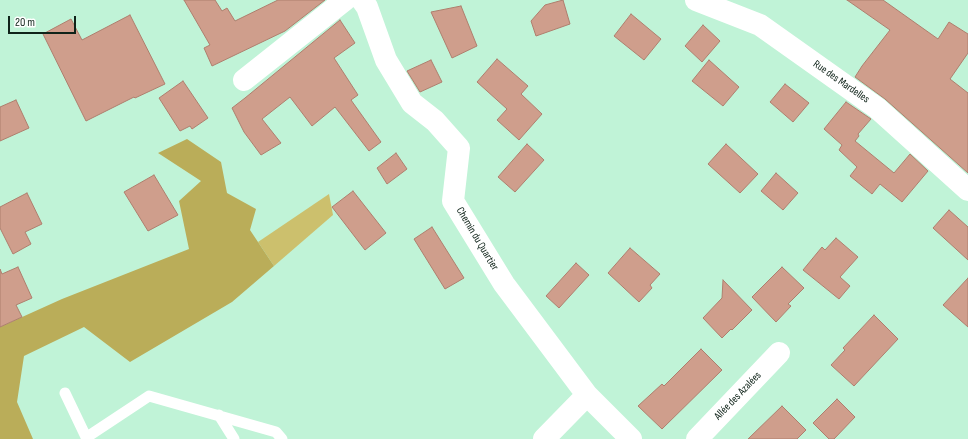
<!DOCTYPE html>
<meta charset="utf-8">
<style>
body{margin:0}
#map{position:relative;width:968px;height:439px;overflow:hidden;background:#c0f3d7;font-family:"Sofia Sans Condensed",sans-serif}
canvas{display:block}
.scale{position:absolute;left:8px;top:16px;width:68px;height:18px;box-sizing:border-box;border:2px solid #0f2319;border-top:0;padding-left:5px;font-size:12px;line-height:14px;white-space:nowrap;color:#0f2319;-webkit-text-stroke:3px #fff;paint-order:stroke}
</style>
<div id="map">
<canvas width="968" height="439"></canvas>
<div class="scale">20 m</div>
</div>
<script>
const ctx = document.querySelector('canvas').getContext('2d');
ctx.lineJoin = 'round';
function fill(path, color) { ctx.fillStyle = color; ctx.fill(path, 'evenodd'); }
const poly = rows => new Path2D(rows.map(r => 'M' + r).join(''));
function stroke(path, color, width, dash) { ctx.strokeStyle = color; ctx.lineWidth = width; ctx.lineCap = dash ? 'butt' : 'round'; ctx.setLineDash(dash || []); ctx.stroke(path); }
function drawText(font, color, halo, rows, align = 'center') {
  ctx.font = font + ' "Sofia Sans Condensed",sans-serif'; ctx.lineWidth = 4; ctx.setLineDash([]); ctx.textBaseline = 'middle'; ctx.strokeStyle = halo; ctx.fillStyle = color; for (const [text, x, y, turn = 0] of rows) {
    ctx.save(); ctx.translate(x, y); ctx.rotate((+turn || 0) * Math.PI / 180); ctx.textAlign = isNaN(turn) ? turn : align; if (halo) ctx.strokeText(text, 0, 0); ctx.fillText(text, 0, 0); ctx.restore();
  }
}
const green = poly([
 [329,194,333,215,274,266,258,242]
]);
const forest = poly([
 [187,139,221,162,227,193,256,209,250,230,274,266,232,302,130,362,84,327,24,356,17,402,33,439,0,439,0,327,62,299,189,249,179,201,201,181,158,153]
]);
const building = poly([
 [184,0,215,0,222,11,227,8,235,21,278,0,325,0,285,31,212,66,204,48,210,45,184,0],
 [563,0,570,24,536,36,531,21,545,5,563,0],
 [847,0,883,0,938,39,949,22,968,34,968,53,950,79,968,93,968,173,885,99,855,77,862,66,890,30,847,0],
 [461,6,477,46,452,58,431,12,461,6],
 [631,14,661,39,644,60,614,36,631,14],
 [130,15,165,84,135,98,134,97,86,121,43,34,71,19,82,40,130,15],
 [340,20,355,43,334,58,358,95,351,100,381,142,369,151,335,107,312,126,290,97,262,119,281,143,261,155,244,132,232,108,245,98,340,20],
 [703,25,720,41,702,62,685,46,703,25],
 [497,59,528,86,521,94,542,114,519,140,497,120,507,109,477,82,497,59],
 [431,60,442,82,420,92,407,71,431,60],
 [709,60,739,87,723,106,692,81,709,60],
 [183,81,208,118,192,129,190,126,180,131,159,98,183,81],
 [785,84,809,103,793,122,770,102,785,84],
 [16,100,29,128,0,141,0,107,16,100],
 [846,102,871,119,858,134,859,136,855,141,894,173,910,154,928,171,902,202,880,184,872,194,850,176,857,167,839,150,842,145,824,129,846,102],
 [527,144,544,160,515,192,498,177,527,144],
 [726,144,758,174,740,193,708,164,726,144],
 [396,153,407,169,387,184,377,168,396,153],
 [776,173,798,193,783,210,761,191,776,173],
 [154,175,178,215,148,231,124,192,154,175],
 [353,191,386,233,365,250,332,207,353,191],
 [27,193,42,224,25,232,31,244,13,254,0,228,0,207,27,193],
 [949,210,968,227,968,260,933,228,949,210],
 [432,227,464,278,445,289,414,239,432,227],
 [836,238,858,257,840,277,850,286,839,299,803,270,822,247,825,250,836,238],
 [630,248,660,274,650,285,652,288,639,302,608,273,630,248],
 [576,263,589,275,559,308,546,296,576,263],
 [18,267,32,298,16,305,22,317,0,327,0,269,2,274,18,267],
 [782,267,804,288,788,304,791,306,776,322,752,297,782,267],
 [968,278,968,327,943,305,968,278],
 [723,280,752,310,732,330,731,329,722,338,703,318,722,298,723,280],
 [874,315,898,339,854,386,831,365,845,350,843,348,874,315],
 [701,349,722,370,662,429,638,406,662,384,664,386,701,349],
 [837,399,855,417,834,439,829,439,813,423,837,399],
 [782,406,806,430,797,439,748,439,782,406]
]);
const lane = poly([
 [65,393,87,439],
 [219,415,234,439],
 [87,437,149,396,276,432,282,439]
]);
const street = poly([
 [362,0,367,7,386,60,412,103,435,121,459,148,453,201,504,284,587,395,631,439],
 [696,0,760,25,877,108,968,190],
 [244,80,345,0],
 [544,439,587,395],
 [697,439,779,353]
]);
const streetNames = [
 ["Rue des Mardelles",841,82,35],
 ["Chemin du Quartier",477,239,59],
 ["Allée des Azalées",738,396,-46]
];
fill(green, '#ccc06d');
fill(forest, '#baad59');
fill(building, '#cf9e8c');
stroke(building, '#ae7e6d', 1);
stroke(lane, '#fff', 11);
stroke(street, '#fff', 22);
drawText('11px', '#0f2319', '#fff', streetNames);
</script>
